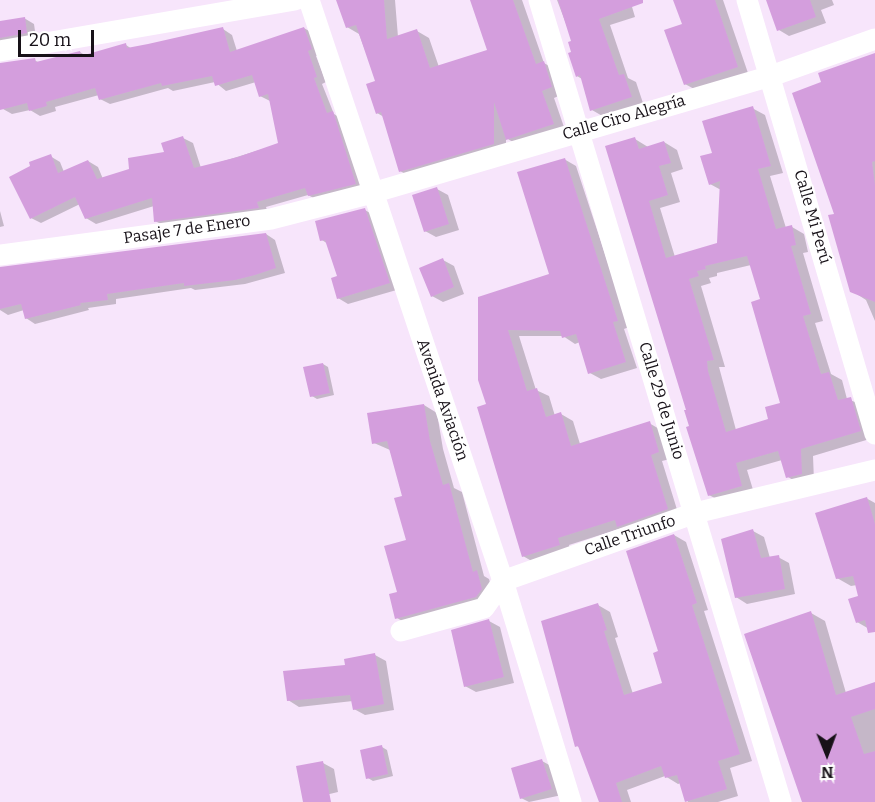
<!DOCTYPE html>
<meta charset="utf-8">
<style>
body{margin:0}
#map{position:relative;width:875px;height:802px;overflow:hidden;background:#f7e5fb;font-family:Bitter,serif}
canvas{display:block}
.north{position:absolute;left:797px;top:724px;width:60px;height:60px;-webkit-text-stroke:4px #fff;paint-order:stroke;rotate:179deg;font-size:16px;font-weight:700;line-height:24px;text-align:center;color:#171118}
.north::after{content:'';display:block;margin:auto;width:21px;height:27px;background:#171118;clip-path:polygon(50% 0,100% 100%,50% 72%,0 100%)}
.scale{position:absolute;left:18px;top:30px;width:76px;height:27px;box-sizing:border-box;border:3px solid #171118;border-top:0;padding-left:8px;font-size:18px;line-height:21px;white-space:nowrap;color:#171118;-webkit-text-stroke:4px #fff;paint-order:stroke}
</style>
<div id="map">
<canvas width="875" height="802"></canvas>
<div class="north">N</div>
<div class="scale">20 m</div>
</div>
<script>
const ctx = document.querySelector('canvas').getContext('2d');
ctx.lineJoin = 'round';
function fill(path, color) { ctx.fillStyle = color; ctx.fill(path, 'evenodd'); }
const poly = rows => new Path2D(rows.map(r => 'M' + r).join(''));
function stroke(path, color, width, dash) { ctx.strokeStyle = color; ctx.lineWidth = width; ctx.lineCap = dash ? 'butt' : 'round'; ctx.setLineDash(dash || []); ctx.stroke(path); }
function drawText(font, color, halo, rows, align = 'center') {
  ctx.font = font + ' Bitter,serif'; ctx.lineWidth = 4.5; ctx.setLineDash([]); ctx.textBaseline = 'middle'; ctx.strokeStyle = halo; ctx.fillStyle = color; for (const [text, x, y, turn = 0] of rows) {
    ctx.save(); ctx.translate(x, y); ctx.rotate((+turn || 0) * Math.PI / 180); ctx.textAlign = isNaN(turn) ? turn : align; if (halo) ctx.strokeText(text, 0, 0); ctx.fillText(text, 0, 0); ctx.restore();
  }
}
const shadow = poly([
 [337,0,395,0,398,37,417,31,429,38,439,67,489,51,472,0,522,0,544,63,556,70,563,94,554,98,565,130,520,146,506,138,506,150,413,178,400,171,384,117,377,113,377,82,359,34,347,27],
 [557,0,630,0,635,17,610,25,628,78,636,82,643,103,604,117,592,110,582,79,577,76,573,42],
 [675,0,723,0,748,73,696,90,685,84,684,25],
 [768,0,832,0,834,5,821,10,826,23,789,36,779,30],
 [24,18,34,24,36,38,0,50,0,22],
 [304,28,314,34,321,55,316,56,326,82,322,84,334,114,342,119,365,189,319,201,308,195,266,207,268,213,165,226,155,221,154,206,96,224,86,218,80,204,41,223,31,218,50,156,60,162,64,172,88,161,98,167,103,179,131,170,166,153,183,138,193,143,201,168,279,144,270,101,260,96,256,82,226,91,215,82,173,91,168,88,110,104,100,99,99,95,55,107,56,111,40,116,30,110,12,114,3,109,0,99,0,65,34,60,40,63,80,52,86,56,126,45,132,49,223,29,232,35,237,51],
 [875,55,875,321,866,300,852,291,836,215,823,83],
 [752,108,765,115,783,173,770,176,786,228,792,227,804,234,808,252,803,253,823,321,815,323,831,374,842,380,847,399,863,405,873,438,813,456,814,481,800,484,788,477,782,460,747,470,754,493,722,502,709,495,691,427,635,139,648,147,664,142,677,150,683,169,671,173,680,202,660,208,675,257,718,244,721,190,710,184,713,154],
 [751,265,761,300,782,404,770,420,736,430,719,367,725,367,701,286,711,283,709,278,717,276,717,273],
 [564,159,576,166,629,327,624,329,637,368,601,379,590,373,580,342,575,344,563,336,519,336,536,390,549,396,555,416,561,414,573,421,580,444,649,423,661,430,670,459,662,461,679,516,622,528,569,545,571,552,535,563,523,556,488,405,479,298,551,275],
 [437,189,448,195,459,230,436,237,425,231],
 [365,210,375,216,400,289,348,304,338,298,339,277,328,244,322,240],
 [0,211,4,226,0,227],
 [266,234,275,240,285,273,245,284,195,290,191,288,116,299,116,304,88,308,89,310,35,324,26,318,24,310,8,315,0,310,0,269],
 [443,260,454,266,464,294,443,302,432,296],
 [323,364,328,367,334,395,317,399,312,396],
 [424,405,437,413,443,449,454,488,462,492,484,576,489,579,494,597,409,625,397,618,408,541,404,497,390,450,374,443],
 [866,498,875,503,875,628,871,630,857,622,860,597,857,585,851,586,837,578],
 [753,531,764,537,770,558,778,557,789,563,795,594,747,604,736,597],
 [674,535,686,542,708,610,704,611,752,761,730,768,738,796,718,802,688,802,681,783,678,784,665,776,627,790,631,802,600,802,580,748,577,746,598,605,610,612,618,637,615,638,633,694,664,684,660,652],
 [811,613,825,621,846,693,875,683,875,802,803,802],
 [489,621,500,627,514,683,476,692,465,686],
 [375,655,386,661,394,710,365,715,354,709,353,701,299,707,288,700,347,666],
 [382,747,387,750,393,776,373,781,368,778],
 [542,761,553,767,562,795,529,802,521,798],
 [323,763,334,769,338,792,313,798]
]);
const building = poly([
 [336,0,384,0,387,39,417,29,430,68,487,50,470,0,513,0,536,64,544,61,552,87,542,91,554,124,506,140,494,102,494,144,399,172,381,112,376,114,366,84,375,81,356,25,346,28],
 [558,0,643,0,643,3,599,19,619,75,624,74,632,97,590,111,580,75,576,77,568,53,571,52,568,42,571,41],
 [673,0,715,0,738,67,684,85,664,30,682,24],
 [766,0,810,0,816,17,777,31],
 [25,17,27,33,0,38,0,21],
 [223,27,230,52,304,27,312,49,308,51,317,77,314,78,327,113,333,111,356,184,308,196,305,188,257,202,259,208,154,222,152,198,85,219,75,197,30,219,9,177,30,166,29,162,51,154,58,173,88,160,97,179,129,169,128,158,164,152,161,143,183,136,194,168,238,157,278,143,268,94,259,97,252,75,215,86,212,76,162,86,161,83,99,100,95,88,46,102,47,106,29,111,27,103,0,110,0,63,35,58,36,62,80,51,81,56,126,43,127,48,148,44],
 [875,53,875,161,872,162,875,185,875,302,850,292,828,215,834,214,792,93,821,82,818,73],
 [753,106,771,166,758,169,776,229,792,225,796,245,791,246,811,314,803,316,821,374,829,372,838,400,851,397,861,431,801,449,802,474,786,478,778,451,736,463,742,486,708,496,686,427,689,426,684,410,686,410,605,146,635,137,639,149,664,141,671,163,659,166,668,195,649,201,666,258,717,243,720,181,709,185,700,156,712,153,702,121],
 [747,256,760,299,751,302,780,403,765,407,768,419,726,432,708,371,707,361,714,360,689,279,699,276,697,271,706,269,705,266],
 [565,158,618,321,613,322,626,362,588,374,576,334,562,338,560,331,508,330,527,391,537,388,546,417,561,412,571,446,650,421,659,452,651,455,668,509,617,527,615,520,558,538,560,545,522,557,477,407,486,404,478,380,478,297,549,274,517,172],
 [437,187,449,224,424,232,412,195],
 [365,208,390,283,337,299,331,278,337,276,325,240,320,241,315,221],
 [266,233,276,268,255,275,235,280,184,286,184,283,107,294,108,300,80,303,81,305,25,319,21,304,0,309,0,267],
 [443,258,454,287,431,297,419,268],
 [323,363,330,393,310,397,303,367],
 [424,404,430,441,443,485,449,483,473,572,477,570,482,589,476,597,395,619,389,594,397,592,384,546,406,540,394,498,402,496,387,441,372,444,367,413],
 [867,497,875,524,875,632,868,633,865,620,856,623,848,599,858,596,853,576,836,579,815,513],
 [753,529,761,558,779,555,785,589,735,598,721,539],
 [674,534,697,603,692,605,740,754,718,761,727,789,685,802,677,775,665,778,661,766,616,783,622,802,599,802,578,746,575,747,541,621,598,603,607,630,604,631,624,695,662,683,653,653,658,651,626,551],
 [811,611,836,695,875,682,875,709,851,717,864,754,875,751,875,802,802,802,744,634],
 [489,619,504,677,464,687,451,630],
 [375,653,384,704,353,710,350,695,287,701,283,671,345,665,344,659],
 [382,745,388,774,366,779,360,750],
 [542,759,552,789,520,799,511,768],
 [323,761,331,802,303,802,296,766]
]);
const minor = poly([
 [309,0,503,581,571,802],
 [539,0,781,802],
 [747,0,875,434],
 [0,51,295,0],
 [0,255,271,219,372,193,771,76,875,39],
 [401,631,484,608,503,581,695,513,875,470]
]);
const streetNames = [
 ["Calle Ciro Alegría",624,118,-16],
 ["Calle Mi Perú",812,217,74],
 ["Pasaje 7 de Enero",187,230,-8],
 ["Avenida Aviación",442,400,71],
 ["Calle 29 de Junio",661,401,73],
 ["Calle Triunfo",630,536,-19]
];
fill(shadow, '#0003');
fill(building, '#d49edd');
stroke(minor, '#fff', 21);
drawText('16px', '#171118', '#fff', streetNames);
</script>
